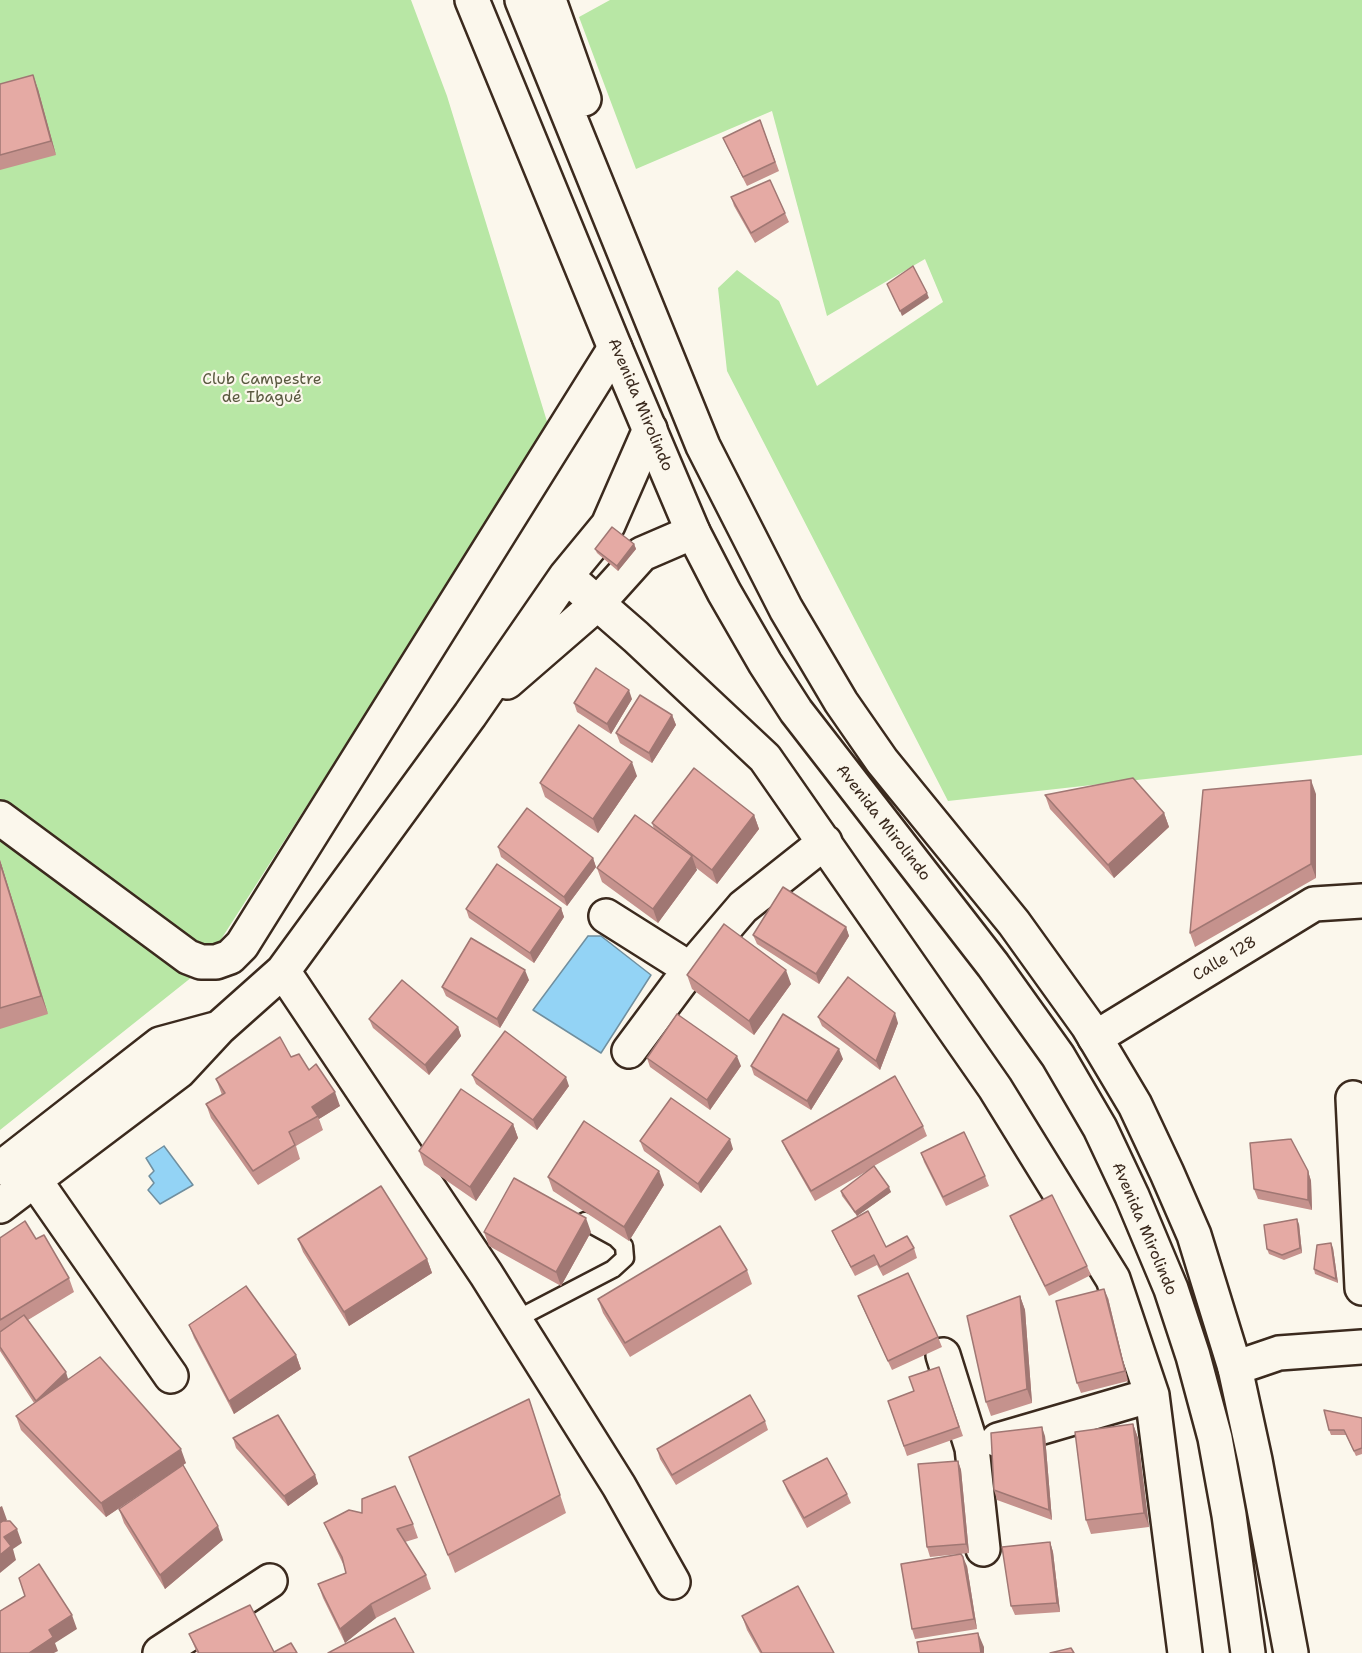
<!DOCTYPE html>
<meta charset="utf-8">
<style>
body{margin:0}
canvas{display:block;background:#fbf7ec}
</style>
<canvas width="1362" height="1653"></canvas>
<script>
const ctx = document.querySelector('canvas').getContext('2d');
ctx.lineJoin = 'round';
function fill(path, color) { ctx.fillStyle = color; ctx.fill(path, 'evenodd'); }
const poly = rows => new Path2D(rows.map(r => 'M' + r).join(''));
function stroke(path, color, width, dash) { ctx.strokeStyle = color; ctx.lineWidth = width; ctx.lineCap = dash ? 'butt' : 'round'; ctx.setLineDash(dash || []); ctx.stroke(path); }
function drawText(font, color, halo, rows, align = 'center') {
  ctx.font = font + ' "Shantell Sans",sans-serif'; ctx.lineWidth = 4.5; ctx.setLineDash([]); ctx.textBaseline = 'middle'; ctx.strokeStyle = halo; ctx.fillStyle = color; for (const [text, x, y, turn = 0] of rows) {
    ctx.save(); ctx.translate(x, y); ctx.rotate((+turn || 0) * Math.PI / 180); ctx.textAlign = isNaN(turn) ? turn : align; if (halo) ctx.strokeText(text, 0, 0); ctx.fillText(text, 0, 0); ctx.restore();
  }
}
const green = poly([
 [0,0,411,0,447,96,549,428,202,969,0,1130],
 [610,0,1362,0,1362,755,948,801,727,371,718,288,737,270,779,301,817,386,943,302,925,259,827,316,772,111,636,169,579,17]
]);
const water = poly([
 [588,936,601,936,651,975,601,1053,533,1010,588,936],
 [164,1146,193,1185,160,1204,148,1190,154,1183,149,1176,154,1171,146,1158,164,1146]
]);
const service = poly([
 [515,1320,613,1269,625,1258,624,1246,616,1238,585,1221]
]);
const minor = poly([
 [566,576,636,637,765,758,995,1088,1113,1279,1152,1395,1185,1653],
 [507,682,597,604,642,554,693,532],
 [0,818,188,957,201,962,216,962,230,957,242,945,615,348],
 [606,916,690,969],
 [283,971,486,1274,619,1486,673,1582],
 [1095,1038,1314,904,1362,901],
 [629,1051,690,969,743,907,825,842],
 [1353,1098,1362,1288],
 [18,1156,171,1376],
 [1,1168,160,1044,219,1028],
 [0,1206,179,1071,219,1028,283,971,470,715,566,576,608,525,650,429],
 [943,1355,972,1448,983,1549],
 [1235,1368,1279,1353,1362,1347],
 [998,1440,1152,1395],
 [160,1653,270,1581]
]);
const primary = poly([
 [472,0,615,348,693,532,724,592,765,663,796,711,993,965,1058,1056,1100,1128,1132,1196,1171,1289,1193,1356,1215,1438,1229,1515,1248,1653],
 [522,0,703,446,786,609,841,702,882,761,1014,923,1088,1026,1135,1105,1167,1173,1194,1235,1235,1368,1255,1460,1291,1653],
 [549,0,584,99]
]);
const wall = poly([
 [0,84,38,89,56,155,0,170],
 [760,120,779,171,747,186,727,147,723,138],
 [731,197,785,213,789,222,755,243,734,206],
 [634,544,636,549,618,571,597,553,595,549],
 [632,699,611,734,577,712,574,703],
 [672,715,676,725,652,763,620,743,616,733],
 [637,776,598,833,545,797,540,783],
 [1316,794,1316,878,1195,947,1190,933],
 [1045,795,1164,813,1169,827,1114,878,1050,809],
 [754,815,759,829,717,884,695,867,697,870,658,923,602,882,597,868,654,829,652,823],
 [498,847,593,858,596,867,567,906,501,857],
 [0,860,48,1014,0,1029],
 [561,908,564,917,534,963,469,918,466,909],
 [846,927,849,936,819,984,757,944,753,935],
 [687,975,791,984,754,1035,692,989],
 [529,980,500,1028,446,996,442,987],
 [818,1017,898,1023,880,1070,822,1026],
 [369,1019,458,1027,461,1036,429,1075,373,1028],
 [291,1057,309,1070,340,1106,319,1119,323,1130,296,1146,300,1159,258,1185,211,1118,206,1104,222,1095,216,1079],
 [647,1058,741,1066,710,1110,650,1067],
 [843,1059,811,1110,754,1075,751,1066],
 [472,1075,569,1086,537,1130,476,1084],
 [513,1124,518,1138,476,1201,424,1165,419,1151],
 [923,1126,927,1136,874,1166,891,1192,857,1216,842,1196,841,1191,874,1167,815,1201,786,1150,782,1141],
 [640,1141,733,1149,701,1193,644,1151],
 [921,1153,985,1176,989,1186,946,1206,924,1162],
 [1308,1171,1311,1181,1312,1210,1258,1199,1254,1189],
 [548,1177,664,1185,629,1241,553,1191],
 [1010,1216,1087,1266,1091,1275,1049,1296,1014,1226],
 [1299,1224,1302,1253,1284,1260,1269,1254,1267,1249],
 [832,1231,886,1247,914,1248,917,1258,883,1276,877,1265,855,1276,836,1240],
 [484,1232,591,1232,561,1286,489,1246],
 [0,1238,36,1239,69,1278,74,1292,28,1320,68,1379,186,1463,106,1517,21,1430,16,1416,34,1403,0,1351],
 [298,1239,427,1259,432,1273,349,1326,303,1252],
 [1333,1248,1338,1283,1315,1274,1314,1269],
 [747,1270,752,1284,630,1357,603,1313,598,1299],
 [858,1296,938,1337,942,1347,892,1370,862,1306],
 [1020,1296,1025,1310,1032,1403,991,1416,986,1402],
 [1108,1298,1128,1381,1081,1393,1077,1383],
 [189,1325,296,1355,301,1369,234,1414,194,1338],
 [939,1367,963,1436,907,1456,888,1401,914,1391],
 [529,1399,566,1513,455,1573,409,1457],
 [1362,1418,1362,1454,1356,1456,1346,1435,1331,1435,1329,1430],
 [765,1421,768,1430,676,1485,660,1459,657,1449],
 [1133,1424,1138,1438,1149,1527,1091,1534,1086,1520],
 [1045,1436,1052,1520,997,1500,994,1490],
 [233,1438,315,1475,318,1484,288,1506,236,1448],
 [958,1461,961,1470,969,1553,930,1557,927,1547],
 [783,1481,847,1494,851,1503,807,1528,787,1491],
 [119,1509,223,1540,165,1589,124,1523],
 [324,1523,413,1524,418,1538,405,1542,426,1575,431,1589,376,1618,345,1643,323,1598,318,1584,346,1573,344,1566,330,1537],
 [1050,1542,1053,1552,1060,1612,1015,1615,1011,1606],
 [967,1566,977,1629,915,1639,912,1629],
 [742,1616,834,1653,760,1653,747,1630],
 [189,1634,274,1652,297,1653,197,1653]
]);
const shadedWall = poly([
 [33,75,38,89,56,155,51,141],
 [927,293,929,298,902,316,900,311],
 [634,544,636,549,618,571,617,566],
 [629,690,632,699,611,734,607,724],
 [672,715,676,725,652,763,649,753],
 [632,762,637,776,598,833,593,819],
 [1311,780,1316,794,1316,878,1311,864],
 [1164,813,1169,827,1114,878,1108,865],
 [754,815,759,829,717,884,712,870],
 [692,856,697,870,658,923,653,909],
 [593,858,596,867,567,906,564,897],
 [0,860,48,1014,41,996,0,863],
 [561,908,564,917,534,963,530,953],
 [846,927,849,936,819,984,816,974],
 [525,970,529,980,500,1028,497,1019],
 [786,970,791,984,754,1035,749,1021],
 [895,1013,898,1023,880,1070,876,1061],
 [458,1027,461,1036,429,1075,425,1065],
 [839,1049,843,1059,811,1110,807,1101],
 [737,1056,741,1066,710,1110,707,1100],
 [566,1077,569,1086,537,1130,533,1120],
 [335,1092,340,1106,319,1119,312,1107],
 [513,1124,518,1138,476,1201,470,1187],
 [730,1139,733,1149,701,1193,698,1184],
 [659,1171,664,1185,629,1241,624,1227],
 [1308,1171,1311,1181,1312,1210,1308,1200],
 [889,1187,891,1192,857,1216,855,1212],
 [586,1218,591,1232,561,1286,556,1272],
 [1297,1219,1299,1224,1302,1253,1300,1248],
 [1331,1243,1333,1248,1338,1283,1336,1279],
 [427,1259,432,1273,349,1326,344,1312],
 [1104,1289,1108,1298,1128,1381,1125,1371],
 [1020,1296,1025,1310,1032,1403,1027,1389],
 [296,1355,301,1369,234,1414,229,1401],
 [66,1372,69,1382,39,1411,36,1401],
 [1133,1424,1138,1438,1149,1527,1144,1513],
 [1042,1427,1045,1436,1052,1520,1049,1510],
 [181,1449,186,1463,106,1517,101,1503],
 [958,1461,961,1470,969,1553,966,1544],
 [315,1475,318,1484,288,1506,284,1496],
 [2,1506,7,1520,0,1526,0,1507],
 [218,1526,223,1540,165,1589,160,1575],
 [17,1529,22,1543,13,1549,16,1560,0,1573,0,1555,4,1537],
 [1050,1542,1053,1552,1060,1612,1057,1603],
 [963,1557,967,1566,977,1629,974,1619],
 [371,1604,376,1618,345,1643,340,1629],
 [72,1615,77,1629,55,1643,58,1651,54,1653,29,1653,49,1630],
 [978,1633,984,1647,984,1653,981,1653]
]);
const building = poly([
 [33,75,51,141,0,155,0,84,33,75],
 [760,120,775,162,743,177,723,138,760,120],
 [770,180,785,213,751,233,731,197,770,180],
 [913,266,927,293,900,311,887,284,913,266],
 [612,527,634,544,617,566,595,549,612,527],
 [596,668,629,690,607,724,574,703,596,668],
 [640,695,672,715,649,753,616,733,640,695],
 [579,725,632,762,593,819,540,783,579,725],
 [694,768,754,815,712,870,652,823,694,768],
 [1133,778,1164,813,1108,865,1045,795,1133,778],
 [1311,780,1311,864,1190,933,1203,790,1311,780],
 [527,808,593,858,564,897,498,847,527,808],
 [635,815,692,856,653,909,597,868,635,815],
 [0,863,41,996,0,1008,0,863],
 [497,864,561,908,530,953,466,909,497,864],
 [783,887,846,927,816,974,753,935,783,887],
 [724,924,786,970,749,1021,687,975,724,924],
 [471,938,525,970,497,1019,442,987,471,938],
 [848,977,895,1013,876,1061,818,1017,848,977],
 [402,980,458,1027,425,1065,369,1019,402,980],
 [677,1014,737,1056,707,1100,647,1058,677,1014],
 [783,1014,839,1049,807,1101,751,1066,783,1014],
 [505,1031,566,1077,533,1120,472,1075,505,1031],
 [280,1037,291,1057,299,1054,309,1070,316,1064,335,1092,312,1107,318,1116,289,1132,295,1145,253,1171,206,1104,225,1093,216,1079,280,1037],
 [895,1076,923,1126,811,1191,782,1141,895,1076],
 [461,1089,513,1124,470,1187,419,1151,461,1089],
 [671,1098,730,1139,698,1184,640,1141,671,1098],
 [584,1121,659,1171,624,1227,548,1177,584,1121],
 [964,1132,985,1176,943,1197,921,1153,964,1132],
 [1291,1139,1308,1171,1308,1200,1254,1189,1250,1143,1291,1139],
 [874,1166,889,1187,855,1212,841,1191,874,1166],
 [514,1178,586,1218,556,1272,484,1232,514,1178],
 [381,1186,427,1259,344,1312,298,1239,381,1186],
 [1052,1195,1087,1266,1045,1286,1010,1216,1052,1195],
 [868,1211,886,1247,907,1236,914,1248,880,1267,874,1255,851,1267,832,1231,868,1211],
 [1297,1219,1300,1248,1282,1255,1267,1249,1264,1225,1297,1219],
 [25,1221,36,1239,44,1235,69,1278,0,1320,0,1238,25,1221],
 [720,1226,747,1270,625,1343,598,1299,720,1226],
 [1331,1243,1336,1279,1314,1269,1317,1245,1331,1243],
 [908,1273,938,1337,888,1361,858,1296,908,1273],
 [246,1286,296,1355,229,1401,189,1325,246,1286],
 [1104,1289,1125,1371,1077,1383,1056,1301,1104,1289],
 [1020,1296,1027,1389,986,1402,967,1316,1020,1296],
 [24,1315,66,1372,36,1401,0,1347,0,1332,24,1315],
 [100,1357,181,1449,101,1503,16,1416,100,1357],
 [939,1367,959,1427,904,1446,888,1401,914,1391,909,1377,939,1367],
 [750,1395,765,1421,672,1475,657,1449,750,1395],
 [529,1399,560,1495,448,1555,409,1457,529,1399],
 [1324,1410,1362,1418,1362,1448,1354,1451,1344,1430,1329,1430,1324,1410],
 [278,1415,315,1475,284,1496,233,1438,278,1415],
 [1133,1424,1144,1513,1086,1520,1075,1432,1133,1424],
 [1042,1427,1049,1510,994,1490,991,1433,1042,1427],
 [827,1458,847,1494,804,1518,783,1481,827,1458],
 [958,1461,966,1544,927,1547,918,1464,958,1461],
 [183,1465,218,1526,160,1575,119,1509,183,1465],
 [395,1486,413,1524,397,1529,426,1575,371,1604,340,1629,318,1584,346,1573,342,1557,324,1523,349,1510,362,1513,362,1499,395,1486],
 [3,1521,10,1521,17,1529,4,1537,11,1546,0,1555,0,1523,3,1521],
 [1050,1542,1057,1603,1011,1606,1002,1547,1050,1542],
 [961,1554,963,1557,974,1619,912,1629,901,1564,961,1554],
 [39,1564,72,1615,49,1630,53,1637,29,1653,0,1653,0,1611,25,1596,19,1578,39,1564],
 [798,1586,834,1653,762,1653,742,1616,798,1586],
 [250,1605,274,1652,291,1643,297,1653,199,1653,189,1634,250,1605],
 [395,1618,414,1653,328,1653,395,1618],
 [978,1633,981,1653,919,1653,917,1642,978,1633],
 [1071,1648,1074,1653,1050,1653,1071,1648]
]);
const parkNames = [
 ["Club Campestre",262,380],
 ["de Ibagué",262,398]
];
const streetNames = [
 ["Avenida Mirolindo",640,405,67],
 ["Avenida Mirolindo",883,823,52],
 ["Calle 128",1225,959,-31],
 ["Avenida Mirolindo",1144,1229,67]
];
fill(green, '#b8e7a5');
fill(water, '#93d3f5');
stroke(water, '#708f9f', 1.5);
stroke(service, '#3b2a1e', 21);
stroke(minor, '#3b2a1e', 38);
stroke(primary, '#3b2a1e', 38);
stroke(service, '#fbf7ec', 16);
stroke(minor, '#fbf7ec', 33);
stroke(primary, '#fbf7ec', 33);
fill(wall, '#c5928d');
fill(shadedWall, '#a07773');
fill(building, '#e5aaa4');
stroke(building, '#a07773', 1.5);
drawText('16px', '#5a5940', '#fbf7ec', parkNames);
drawText('16px', '#3b2a1e', '#fbf7ec', streetNames);
</script>
